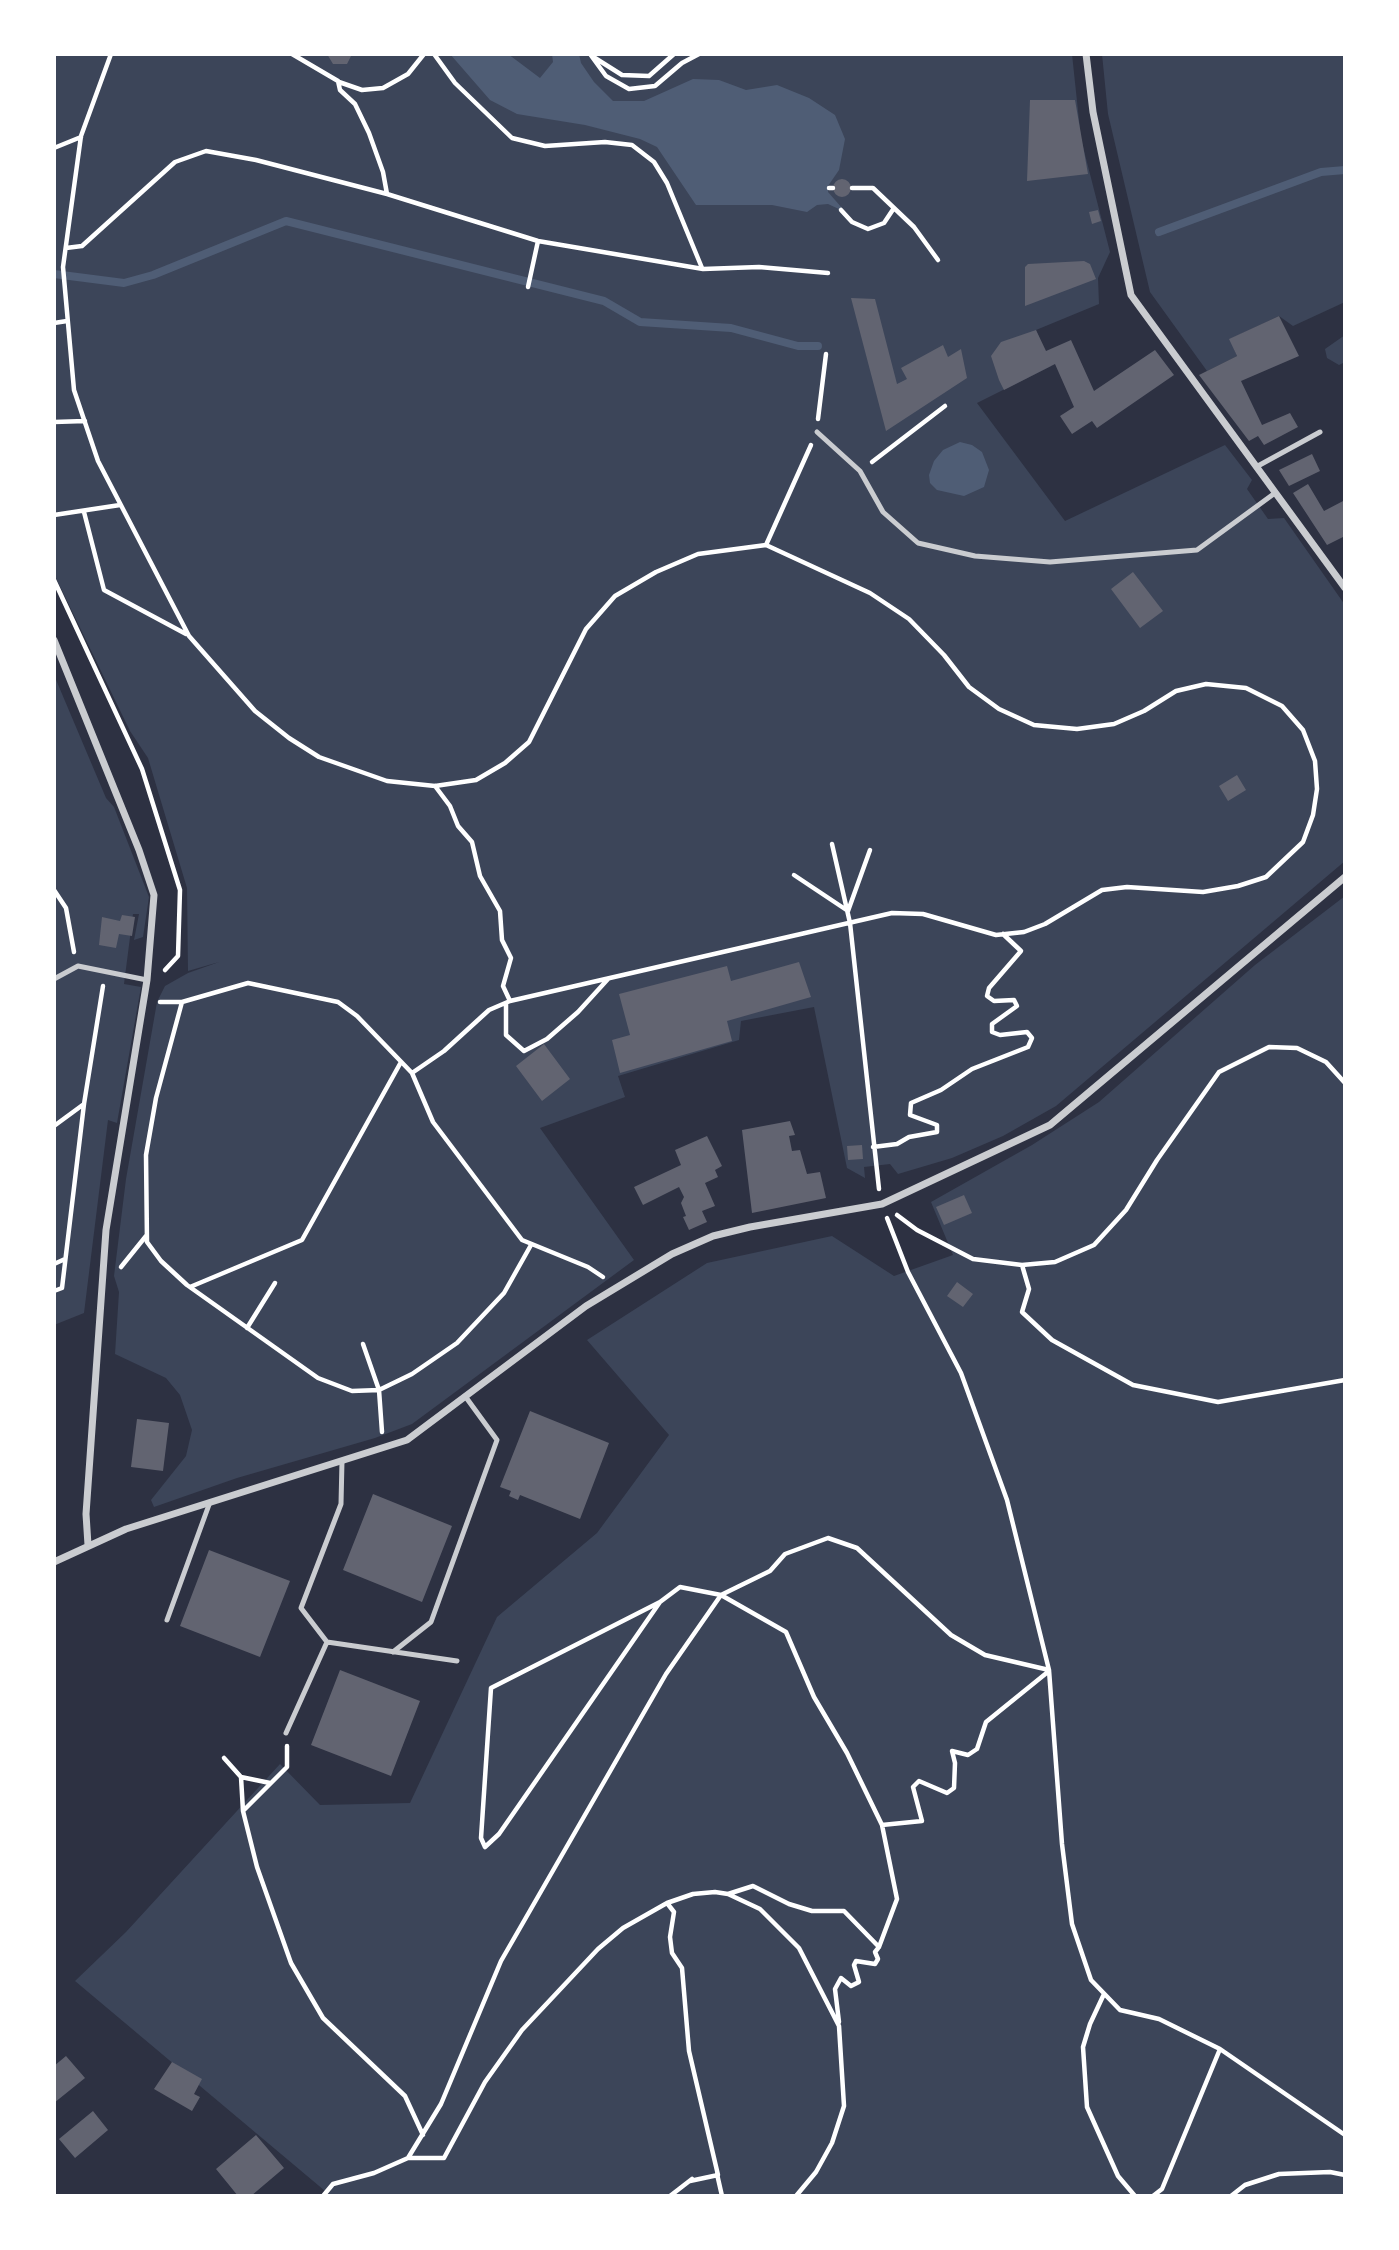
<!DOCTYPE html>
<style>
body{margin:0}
#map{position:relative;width:1399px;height:2250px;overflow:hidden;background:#2d3142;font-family:"DejaVu Sans",sans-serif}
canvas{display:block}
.frame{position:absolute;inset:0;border:56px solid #fff;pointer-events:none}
</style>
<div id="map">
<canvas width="1399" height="2250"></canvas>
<div class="frame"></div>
</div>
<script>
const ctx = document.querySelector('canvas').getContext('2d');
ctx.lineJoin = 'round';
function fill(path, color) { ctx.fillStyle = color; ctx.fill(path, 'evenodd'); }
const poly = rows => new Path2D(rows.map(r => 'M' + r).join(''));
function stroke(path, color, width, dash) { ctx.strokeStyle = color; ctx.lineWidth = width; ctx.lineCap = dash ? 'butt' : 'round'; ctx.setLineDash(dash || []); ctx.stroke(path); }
const green = poly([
 [54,54,1072,54,1081,139,1110,252,1098,278,1099,304,1036,330,1051,366,977,403,1065,521,1225,445,1252,480,1247,489,1268,519,1284,518,1345,605,1345,861,1056,1106,1003,1136,952,1158,898,1174,890,1164,864,1167,865,1178,847,1168,814,1007,741,1021,739,1040,618,1076,625,1097,540,1128,634,1260,412,1424,375,1438,237,1478,154,1507,151,1500,186,1456,192,1430,180,1395,166,1378,115,1354,119,1292,114,1276,126,1179,157,1002,165,986,188,973,219,962,188,971,187,888,148,758,130,731,54,574],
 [1102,54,1345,54,1345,302,1293,326,1279,316,1230,339,1237,356,1207,371,1150,292,1108,114],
 [1345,335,1345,362,1339,365,1327,358,1325,349],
 [54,675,106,798,114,807,149,897,143,937,134,940,139,914,133,914,124,984,141,987,117,1123,108,1120,84,1313,54,1325],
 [1345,896,1345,2196,331,2196,75,1981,126,1932,280,1764,320,1805,410,1803,497,1617,597,1533,669,1435,587,1340,707,1263,832,1236,894,1276,953,1255,931,1202,1032,1145,1099,1102,1255,965]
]);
const water = poly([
 [450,54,508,54,540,78,553,62,552,54,579,54,581,63,594,82,613,101,644,101,693,79,719,80,746,90,777,85,809,98,835,115,845,139,839,170,828,186,828,192,842,208,841,210,828,204,817,205,807,212,772,205,696,205,657,147,640,139,585,125,517,114,490,100],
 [960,442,972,445,982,452,989,470,984,487,964,496,937,490,930,483,929,475,934,461,943,450]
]);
const stream = poly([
 [1159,232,1321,172,1345,170],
 [54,274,124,283,153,275,286,221,604,301,640,322,731,328,798,346,818,346]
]);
const building = poly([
 [327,54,352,54,347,64,333,64],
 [1030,100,1075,100,1088,174,1027,181],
 '833 188a9 9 0 1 1 18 0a9 9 0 1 1-18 0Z',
 [1098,210,1101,221,1092,224,1089,212],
 [1084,261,1090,264,1096,279,1025,306,1025,267,1028,264],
 [851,298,875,299,897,384,907,379,901,368,943,345,948,357,961,349,967,378,886,431],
 [1279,316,1299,356,1241,381,1262,425,1290,413,1298,427,1264,445,1258,436,1249,441,1199,375,1237,356,1229,339],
 [1036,330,1046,351,1071,340,1094,391,1155,350,1174,375,1097,428,1092,421,1072,434,1060,416,1074,407,1055,364,1004,390,999,380,991,356,1001,342],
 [1312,454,1320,471,1289,486,1279,470],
 [1308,484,1324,511,1345,500,1345,536,1327,545,1293,493],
 [1133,572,1163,611,1140,628,1111,589],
 [1237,775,1246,790,1228,801,1219,786],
 [122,915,135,917,132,936,119,934,116,948,99,945,102,917,120,921],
 [799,962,811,997,727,1021,732,1041,620,1073,612,1040,630,1035,619,994,727,966,731,981],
 [544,1044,570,1079,542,1101,516,1066],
 [790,1121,795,1135,789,1136,792,1151,800,1150,807,1174,820,1172,826,1198,752,1213,742,1130],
 [707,1136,722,1166,715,1170,718,1177,705,1183,715,1206,702,1211,707,1222,689,1230,683,1217,686,1216,681,1203,684,1197,679,1187,643,1205,634,1187,681,1165,675,1150],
 [862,1145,863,1159,848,1160,847,1146],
 [964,1195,972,1213,944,1225,936,1207],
 [957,1282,973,1294,963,1307,947,1296],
 [530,1411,609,1443,580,1519,520,1495,518,1500,509,1496,511,1491,500,1487],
 [137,1419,169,1423,163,1471,131,1467],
 [373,1494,452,1526,422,1602,343,1570],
 [209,1550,290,1581,260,1657,180,1626],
 [340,1670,420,1701,391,1776,311,1745],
 [66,2056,85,2078,54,2103,54,2066],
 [172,2062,202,2079,194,2094,200,2097,192,2111,154,2089],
 [93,2111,108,2130,75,2158,59,2139],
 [256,2135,284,2168,251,2196,238,2196,216,2169]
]);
const path = poly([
 [111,54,81,136,63,267,74,390,98,461,189,636,255,711,289,738,319,757,387,781,435,786,476,780,505,763,529,742,586,629,615,596,656,572,698,554,766,545],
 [292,54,338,81,340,90,355,104,369,133,383,172,387,194],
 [434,54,455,83,512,138,545,146,605,142,632,145,654,162,667,183,702,268],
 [590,54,606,76,629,89,655,86,682,63,699,54],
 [595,58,622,75,649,76,674,54],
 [339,82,362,90,383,88,408,74,424,54],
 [54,148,81,137],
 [829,188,833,188],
 [852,188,873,188,914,227,938,260],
 [841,210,852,222,868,229,884,223,894,208],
 [66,248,82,246,175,162,206,151,256,160,387,194,538,241,703,269,759,267,828,273],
 [528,287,538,241],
 [54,323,67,321],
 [818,419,826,354],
 [54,422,85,421],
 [872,462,945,406],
 [84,512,104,590,186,634],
 [54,515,120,505],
 [54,580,142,769,180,890,178,956,165,970],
 [435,786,450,806,458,826,472,842,480,876,500,911,502,940,511,958,503,986,510,1001],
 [832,844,850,923,879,1189],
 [794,875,848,911,870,850],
 [54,890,66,908,74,952],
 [160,1002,182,1002,248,983,338,1002,357,1016,412,1073,433,1122,522,1240,588,1267,603,1277],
 [182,1002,156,1098,146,1155,147,1242,161,1261,187,1285,318,1378,352,1391,379,1390,412,1374,457,1343,504,1293,531,1245],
 [506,1003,506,1035,524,1051,547,1039,578,1012,608,979],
 [412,1073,444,1051,489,1010,510,1001,892,913,923,914,996,935,1024,932,1045,924,1102,890,1127,887,1203,892,1238,886,1266,877,1303,842,1313,815,1317,789,1315,761,1303,730,1282,706,1246,688,1206,684,1176,691,1144,711,1114,724,1077,729,1034,725,999,709,969,687,944,655,909,619,870,593,766,545,811,445],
 [54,1126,84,1104],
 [873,1147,897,1144,909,1137,937,1132,937,1125,910,1115,911,1103,941,1090,972,1069,1028,1047,1032,1038,1027,1032,1000,1035,992,1032,992,1024,1017,1006,1014,1000,994,1001,987,996,989,988,1021,951,1003,934],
 [897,1215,917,1230,973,1259,1022,1265,1055,1262,1094,1245,1126,1210,1157,1160,1219,1072,1269,1047,1297,1048,1326,1062,1345,1083],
 [887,1218,908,1272,961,1373,1007,1500,1049,1670,1062,1844,1072,1924,1091,1980,1120,2010,1159,2019,1220,2049,1345,2135],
 [54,1264,65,1259],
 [1022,1265,1029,1289,1022,1312,1052,1340,1133,1385,1218,1402,1345,1380],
 [121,1267,146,1236],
 [190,1287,302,1240,401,1062],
 [54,1291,62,1288,84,1104,103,986],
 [247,1328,275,1283],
 [363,1344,379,1390,382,1432],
 [660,1602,499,1834,485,1847,481,1838,491,1688,660,1602,680,1587,721,1595,786,1632,814,1697,847,1753,882,1825,897,1899,879,1947,844,1911,812,1911,789,1904,753,1886,728,1894],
 [224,1758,241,1777,243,1811,257,1867,291,1963,323,2018,405,2096,423,2135],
 [241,1777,270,1783],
 [244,1810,287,1767,287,1746],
 [882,1825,922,1821,913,1787,919,1781,947,1793,954,1788,955,1763,952,1751,968,1755,977,1749,986,1722,1049,1671],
 [667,1903,674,1912,670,1937,672,1953,682,1968,689,2051,718,2175,690,2181],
 [1104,1994,1090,2024,1083,2047,1087,2107,1118,2176,1135,2196],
 [839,2022,835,1989,841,1978,851,1986,859,1982,854,1965,856,1961,875,1964,878,1959,875,1952,879,1947],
 [408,2158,441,2104,501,1961,666,1674,721,1595,770,1571,785,1554,828,1538,857,1548,951,1635,985,1655,1049,1670],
 [717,2174,722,2196],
 [323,2196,333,2184,374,2173,408,2158,444,2158,485,2082,522,2030,598,1949,623,1928,667,1903,693,1894,715,1892,728,1894,760,1909,799,1948,839,2026,844,2106,832,2143,816,2172,796,2196],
 [670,2196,692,2179],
 [1153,2196,1162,2189,1220,2049],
 [1231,2196,1245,2185,1279,2174,1330,2172,1345,2175]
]);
const service = poly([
 [817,432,860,471,883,512,918,543,975,556,1050,562,1197,550,1275,493],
 [1256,467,1320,432],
 [54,979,78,966,147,980],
 [342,1461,341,1504,301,1608,327,1642,457,1661],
 [167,1620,210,1502],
 [393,1652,431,1622,497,1440,465,1396],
 [286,1733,327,1642]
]);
const minor = poly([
 [1086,54,1093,112,1131,295,1345,588],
 [54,640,139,850,154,895,147,980,106,1230,86,1514,88,1545],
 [54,1562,126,1529,407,1440,586,1306,672,1254,713,1236,750,1227,882,1204,1050,1125,1345,877]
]);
fill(green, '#3c4559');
fill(water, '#4f5d75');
stroke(stream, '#4f5d75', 8);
fill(building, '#626471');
stroke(path, '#fff', 4.5);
stroke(service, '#caccd0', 5);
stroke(minor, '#caccd0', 7);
</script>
